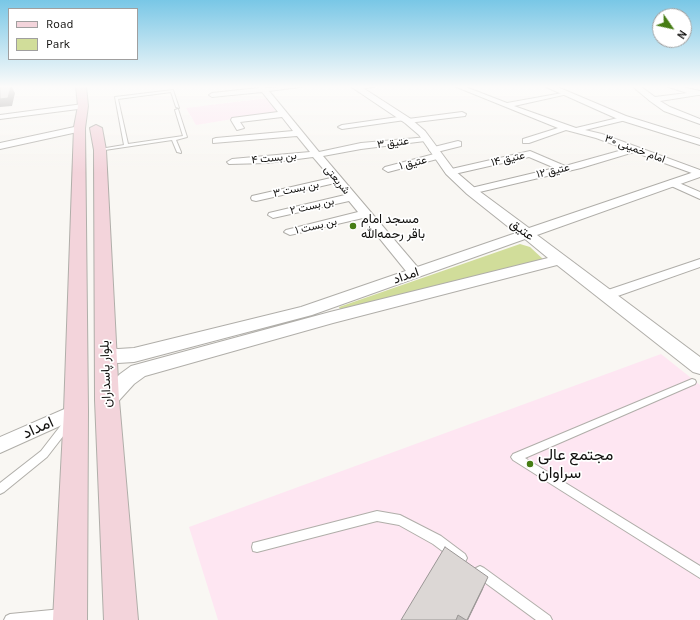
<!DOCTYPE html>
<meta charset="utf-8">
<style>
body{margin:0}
#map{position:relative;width:700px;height:620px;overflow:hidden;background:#f9f7f3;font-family:Karla,sans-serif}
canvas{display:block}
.legend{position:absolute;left:8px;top:8px;width:130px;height:52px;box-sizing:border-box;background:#fff;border:1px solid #a09f9f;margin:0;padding:5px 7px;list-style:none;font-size:12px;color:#11100e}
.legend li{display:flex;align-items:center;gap:8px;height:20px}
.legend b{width:20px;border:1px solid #a09f9f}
.north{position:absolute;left:652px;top:8px;width:40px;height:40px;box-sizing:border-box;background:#fff;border:1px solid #a09f9f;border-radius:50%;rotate:124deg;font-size:11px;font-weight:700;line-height:16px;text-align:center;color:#11100e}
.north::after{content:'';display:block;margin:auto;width:14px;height:18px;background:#467d14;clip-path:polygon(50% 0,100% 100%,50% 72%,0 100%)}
</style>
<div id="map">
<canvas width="700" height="620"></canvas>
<ul class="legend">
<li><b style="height:5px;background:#f3d4db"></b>Road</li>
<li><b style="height:11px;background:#d1dd9a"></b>Park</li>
</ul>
<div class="north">N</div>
</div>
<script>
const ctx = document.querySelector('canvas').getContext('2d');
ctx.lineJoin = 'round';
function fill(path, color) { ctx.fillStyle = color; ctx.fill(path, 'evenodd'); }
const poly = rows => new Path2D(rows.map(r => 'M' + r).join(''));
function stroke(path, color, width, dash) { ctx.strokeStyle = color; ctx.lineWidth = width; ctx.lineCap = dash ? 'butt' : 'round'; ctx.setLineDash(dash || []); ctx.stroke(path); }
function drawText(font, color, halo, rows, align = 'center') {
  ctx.font = font + ' Karla,Vazirmatn,sans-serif'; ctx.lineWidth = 3.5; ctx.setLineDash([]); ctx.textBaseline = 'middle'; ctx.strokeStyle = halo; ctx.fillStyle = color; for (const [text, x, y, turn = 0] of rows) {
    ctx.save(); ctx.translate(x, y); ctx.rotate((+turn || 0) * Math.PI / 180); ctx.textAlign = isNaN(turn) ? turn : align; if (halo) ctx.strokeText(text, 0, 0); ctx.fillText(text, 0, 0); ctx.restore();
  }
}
const education = poly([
 [267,98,276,112,196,125,186,108],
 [661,354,700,385,700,620,218,620,189,527]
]);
const green = poly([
 [520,244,530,247,544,260,341,312,339,307]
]);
const service = poly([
 [173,90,179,108,176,107,171,92,118,99,128,144,183,136,175,110,178,109,187,137,176,140,181,152,181,153,177,152,172,140,98,151,98,149,100,149,124,145,115,97,173,90],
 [692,379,695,380,696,382,695,384,525,458,700,566,700,578,513,460,511,457,513,454,692,379],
 [68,419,71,420,72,423,71,426,47,457,4,492,0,494,0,483,41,451,65,420,68,419],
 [377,511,400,515,441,536,465,554,467,558,465,562,461,564,457,562,433,544,399,525,377,521,257,552,253,551,252,547,253,543,257,542,377,511],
 [480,566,484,568,550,616,552,620,536,620,476,576,474,572,476,568,480,566],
 [62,609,66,611,68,615,66,619,65,620,4,620,6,616,10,614,62,609]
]);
const minor = poly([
 [258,86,266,88,306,86,269,91,319,152,361,143,428,137,428,141,425,141,361,149,323,156,420,270,421,273,420,276,410,276,363,218,290,235,284,232,286,230,358,212,349,201,273,218,268,215,269,213,345,195,335,183,256,201,252,200,251,198,252,196,331,178,313,157,267,163,229,164,227,162,232,159,310,152,297,136,213,143,213,139,216,138,293,131,282,117,240,122,244,128,237,130,231,120,232,118,278,112,262,92,212,97,209,95,212,93,259,88,258,86],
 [377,86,357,90,354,88,356,86,377,86],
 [454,86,463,86,507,103,568,92,568,94,514,106,576,128,626,116,626,120,585,130,602,134,700,170,700,176,634,152,581,168,471,194,467,193,466,191,467,189,555,168,529,157,450,175,445,172,447,170,530,151,565,166,626,149,596,138,566,130,529,143,523,143,523,139,558,128,454,86],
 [632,86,640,86,655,97,687,93,666,86,677,86,700,91,700,95,698,95,660,101,670,107,700,119,700,124,664,111,650,101,632,86],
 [83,104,87,106,86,108,0,119,0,115,83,104],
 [462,112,466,114,465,116,408,123,405,120,342,129,338,127,342,125,405,116,408,119,462,112],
 [458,141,461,142,461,146,433,153,429,150,430,148,458,141],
 [438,153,441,154,441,158,388,172,383,169,385,167,438,153],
 [672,180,700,192,700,199,669,185,667,183,669,181,672,180],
 [700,259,700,267,612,298,602,298,600,295,602,292,700,259],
 [76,404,82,406,85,411,82,416,0,453,0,437,76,404]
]);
const tertiary = poly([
 [350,86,360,86,411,119,425,131,454,170,475,188,529,228,700,170,700,177,537,235,700,357,700,374,693,372,557,265,333,323,145,376,134,384,114,406,107,408,100,406,97,400,100,394,120,374,131,366,330,312,548,258,525,239,312,315,134,362,118,363,98,359,96,354,98,349,105,347,118,349,134,348,301,307,516,233,467,194,446,174,419,135,405,123,350,86],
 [544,86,555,86,626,116,700,139,700,145,620,120,544,86],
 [79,126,82,127,84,129,82,131,0,149,0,143,79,126]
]);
const secondary = poly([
 [76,86,86,86,88,106,85,128,88,411,87,620,53,620,64,411,74,127,78,106,76,86],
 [96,125,102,128,106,150,119,400,138,620,104,620,95,400,94,150,90,128,96,125]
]);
const wall = poly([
 [483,589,468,620,401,620]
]);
const shadedWall = poly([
 [11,86,15,93,12,106,0,107,0,99],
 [488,577,483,589,468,620,467,620]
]);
const building = poly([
 [0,86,11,86,8,98,0,99,0,86],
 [445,547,488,577,467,620,466,620,458,615,456,620,401,620,445,547]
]);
const markers = [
 [353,226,4,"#467d14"],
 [530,464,4,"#467d14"]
];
const farStreetnames = [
 ["عتیق ۳",393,143,-7],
 ["امام خمینی ۳۰",635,149,20],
 ["بن بست ۴",274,158,-6],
 ["عتیق ۱۴",508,159,-13],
 ["عتیق ۱",413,163,-14],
 ["عتیق ۱۲",553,171,-13],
 ["شریعتی",337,180,50],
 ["بن بست ۳",296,189,-12],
 ["بن بست ۲",312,206,-13],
 ["بن بست ۱",316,226,-13]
];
const poiNames = [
 ["مسجد امام",361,219],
 ["باقر رحمه‌الله",361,234]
];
const streetNames = [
 ["عتیق",522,230,37],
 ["امداد",406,276,-19],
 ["بلوار پاسداران",106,374,-92]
];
const nearStreetnames = [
 ["امداد",38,428,-24]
];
const nearPoinames = [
 ["مجتمع عالی",538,455],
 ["سراوان",538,473]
];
fill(education, '#fee6f2');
fill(green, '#d1dd9a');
stroke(service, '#b0aea9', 2);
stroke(minor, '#b0aea9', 2);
stroke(tertiary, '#b0aea9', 2);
stroke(secondary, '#b0aea9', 2);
fill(service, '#fff');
fill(minor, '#fff');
fill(tertiary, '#fff');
fill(secondary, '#f3d4db');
fill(wall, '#bdb9b7');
fill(shadedWall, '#9a9695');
fill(building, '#dcd7d5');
stroke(building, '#9a9695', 1);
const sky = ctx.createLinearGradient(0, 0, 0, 173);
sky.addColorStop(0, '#79c7e6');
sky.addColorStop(0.5, '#fcfbfa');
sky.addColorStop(1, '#fcfbfa00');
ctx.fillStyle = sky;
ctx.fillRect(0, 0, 700, 173);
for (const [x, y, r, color] of markers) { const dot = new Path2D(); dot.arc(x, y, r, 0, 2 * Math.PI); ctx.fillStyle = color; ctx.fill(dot); stroke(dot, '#fff', 1.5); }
drawText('11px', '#11100e', '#fff', farStreetnames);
drawText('13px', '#11100e', '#fff', poiNames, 'left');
drawText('13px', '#11100e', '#fff', streetNames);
drawText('16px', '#11100e', '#fff', nearStreetnames);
drawText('16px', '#11100e', '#fff', nearPoinames, 'left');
</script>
